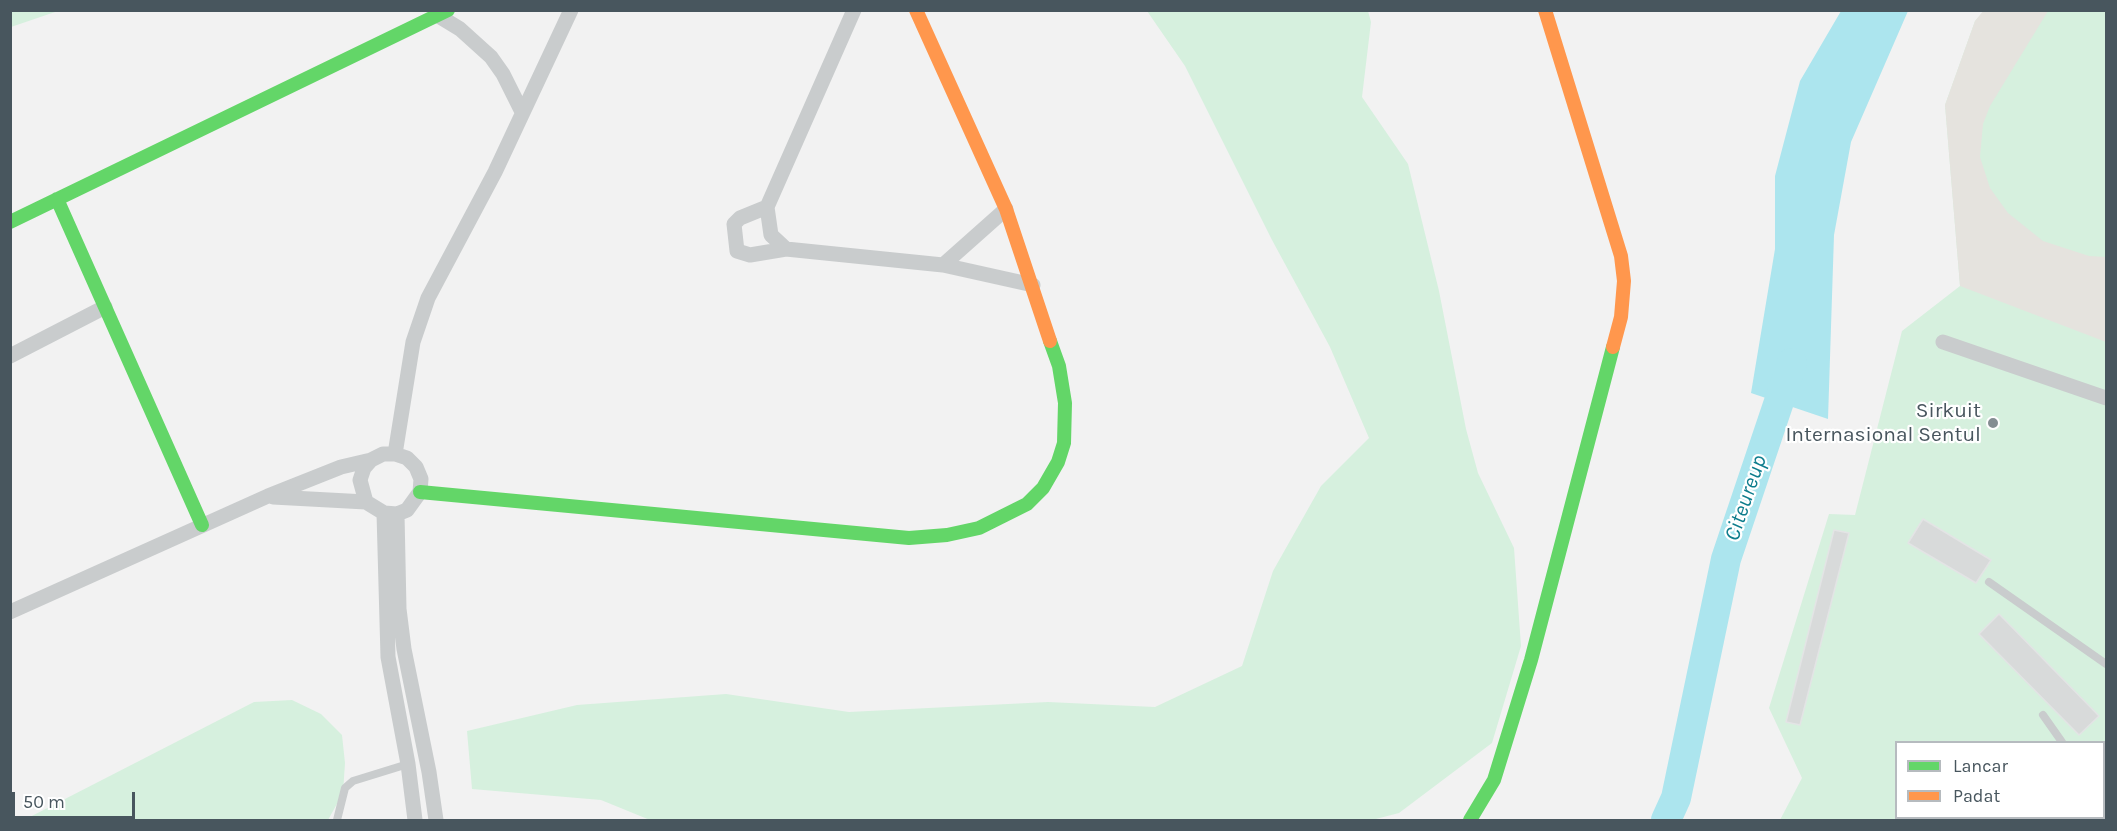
<!DOCTYPE html>
<style>
body{margin:0}
#map{position:relative;width:2117px;height:831px;overflow:hidden;background:#f2f2f2;font-family:Karla,sans-serif}
canvas{display:block}
.frame{position:absolute;inset:0;border:12px solid #48565e;pointer-events:none}
.legend{position:absolute;left:1895px;top:741px;width:210px;height:78px;box-sizing:border-box;background:#fff;border:2px solid #b6bbbf;margin:0;padding:8px 10px;list-style:none;font-size:18px;color:#48565e}
.legend li{display:flex;align-items:center;gap:12px;height:30px}
.legend b{width:30px;border:2px solid #b6bbbf}
.scale{position:absolute;left:12px;top:792px;width:123px;height:27px;box-sizing:border-box;border:3px solid #48565e;border-top:0;padding-left:8px;font-size:18px;line-height:21px;white-space:nowrap;color:#48565e;-webkit-text-stroke:4px #fff;paint-order:stroke}
</style>
<div id="map">
<canvas width="2117" height="831"></canvas>
<div class="frame"></div>
<ul class="legend">
<li><b style="height:8px;background:#63d668"></b>Lancar</li>
<li><b style="height:8px;background:#ff974d"></b>Padat</li>
</ul>
<div class="scale">50 m</div>
</div>
<script>
const ctx = document.querySelector('canvas').getContext('2d');
ctx.lineJoin = 'round';
function fill(path, color) { ctx.fillStyle = color; ctx.fill(path, 'evenodd'); }
const poly = rows => new Path2D(rows.map(r => 'M' + r).join(''));
function stroke(path, color, width, dash) { ctx.strokeStyle = color; ctx.lineWidth = width; ctx.lineCap = dash ? 'butt' : 'round'; ctx.setLineDash(dash || []); ctx.stroke(path); }
function drawText(font, color, halo, rows, align = 'center') {
  ctx.font = font + ' Karla,sans-serif'; ctx.lineWidth = 4.5; ctx.setLineDash([]); ctx.textBaseline = 'middle'; ctx.strokeStyle = halo; ctx.fillStyle = color; for (const [text, x, y, turn = 0] of rows) {
    ctx.save(); ctx.translate(x, y); ctx.rotate((+turn || 0) * Math.PI / 180); ctx.textAlign = isNaN(turn) ? turn : align; if (halo) ctx.strokeText(text, 0, 0); ctx.fillText(text, 0, 0); ctx.restore();
  }
}
const green = poly([
 [11,10,58,10,58,11,11,27],
 [1147,11,1368,11,1371,22,1362,97,1408,164,1439,291,1466,429,1478,473,1514,548,1521,646,1492,743,1399,813,1372,820,650,820,601,800,472,789,467,731,577,705,726,694,849,712,1048,702,1155,707,1242,666,1273,571,1321,486,1369,438,1330,347,1272,240,1185,66],
 [1984,11,2106,11,2106,820,1780,820,1802,778,1769,708,1829,514,1855,515,1902,331,1960,286,1945,105,1975,21],
 [1896,742,2104,742,2104,818,1896,818],
 [292,700,321,714,342,735,345,763,343,793,328,820,24,820,254,702]
]);
const sand = poly([
 [1984,10,2048,11,1990,106,1983,124,1980,157,1990,188,2008,213,2043,241,2089,256,2106,257,2106,342,1960,286,1945,105,1975,21]
]);
const water = poly([
 [1841,11,1908,11,1851,142,1834,235,1828,419,1751,393,1775,249,1775,176,1800,81]
]);
const river = poly([
 [1666,820,1676,798,1726,559,1792,363]
]);
const building = poly([
 [1923,519,1991,560,1976,583,1908,543,1923,519],
 [1834,530,1849,533,1800,725,1786,722,1834,530],
 [1999,614,2099,716,2079,735,1979,634,1999,614]
]);
const lane = poly([
 [1989,582,2106,664],
 [2043,715,2062,742],
 [2104,766,2106,763],
 [337,820,345,788,353,781,408,764]
]);
const street = poly([
 [854,10,767,207,771,235,786,249,943,265,1033,285],
 [437,15,460,29,491,57,503,74,522,112],
 [767,207,740,218,734,224,737,251,750,255,786,249],
 [943,265,1006,209],
 [1943,342,2106,398],
 [10,356,105,307],
 [395,454,413,342,428,298,495,172,571,10],
 [273,497,366,502],
 [384,513,388,657,408,764,415,820],
 [397,514,399,609,404,649,429,772,436,820],
 [10,612,268,496,341,467,371,460,383,454,395,454,407,458,416,467,421,479,420,492,407,510,397,514,384,513,366,502,360,480,364,468,371,460]
]);
const fast = poly([
 [57,199,202,525],
 [10,222,448,10],
 [420,492,909,538,947,535,979,528,1027,504,1043,488,1058,462,1064,443,1065,403,1059,366,1050,341],
 [1470,820,1494,780,1531,660,1613,347]
]);
const slow = poly([
 [916,10,1006,209,1050,341],
 [1545,10,1621,256,1624,281,1621,317,1613,347]
]);
const markers = [
 [1993,423,6,"#848d92"]
];
const poiNames = [
 ["Sirkuit",1981,411],
 ["Internasional Sentul",1981,435]
];
const waterNames = [
 ["Citeureup",1746,498,-71]
];
fill(green, '#d6f0de');
fill(sand, '#e5e3de');
fill(water, '#ace5ee');
stroke(river, '#ace5ee', 30);
fill(building, '#d8dada');
stroke(building, '#e3e4e5', 1.5);
stroke(lane, '#c9cccd', 8);
stroke(street, '#c9cccd', 15);
stroke(fast, '#63d668', 14);
stroke(slow, '#ff974d', 14);
for (const [x, y, r, color] of markers) { const dot = new Path2D(); dot.arc(x, y, r, 0, 2 * Math.PI); ctx.fillStyle = color; ctx.fill(dot); stroke(dot, '#fff', 2); }
drawText('21px', '#48565e', '#fff', poiNames, 'right');
drawText('italic 22px', '#0e7d8d', '#fff', waterNames);
</script>
